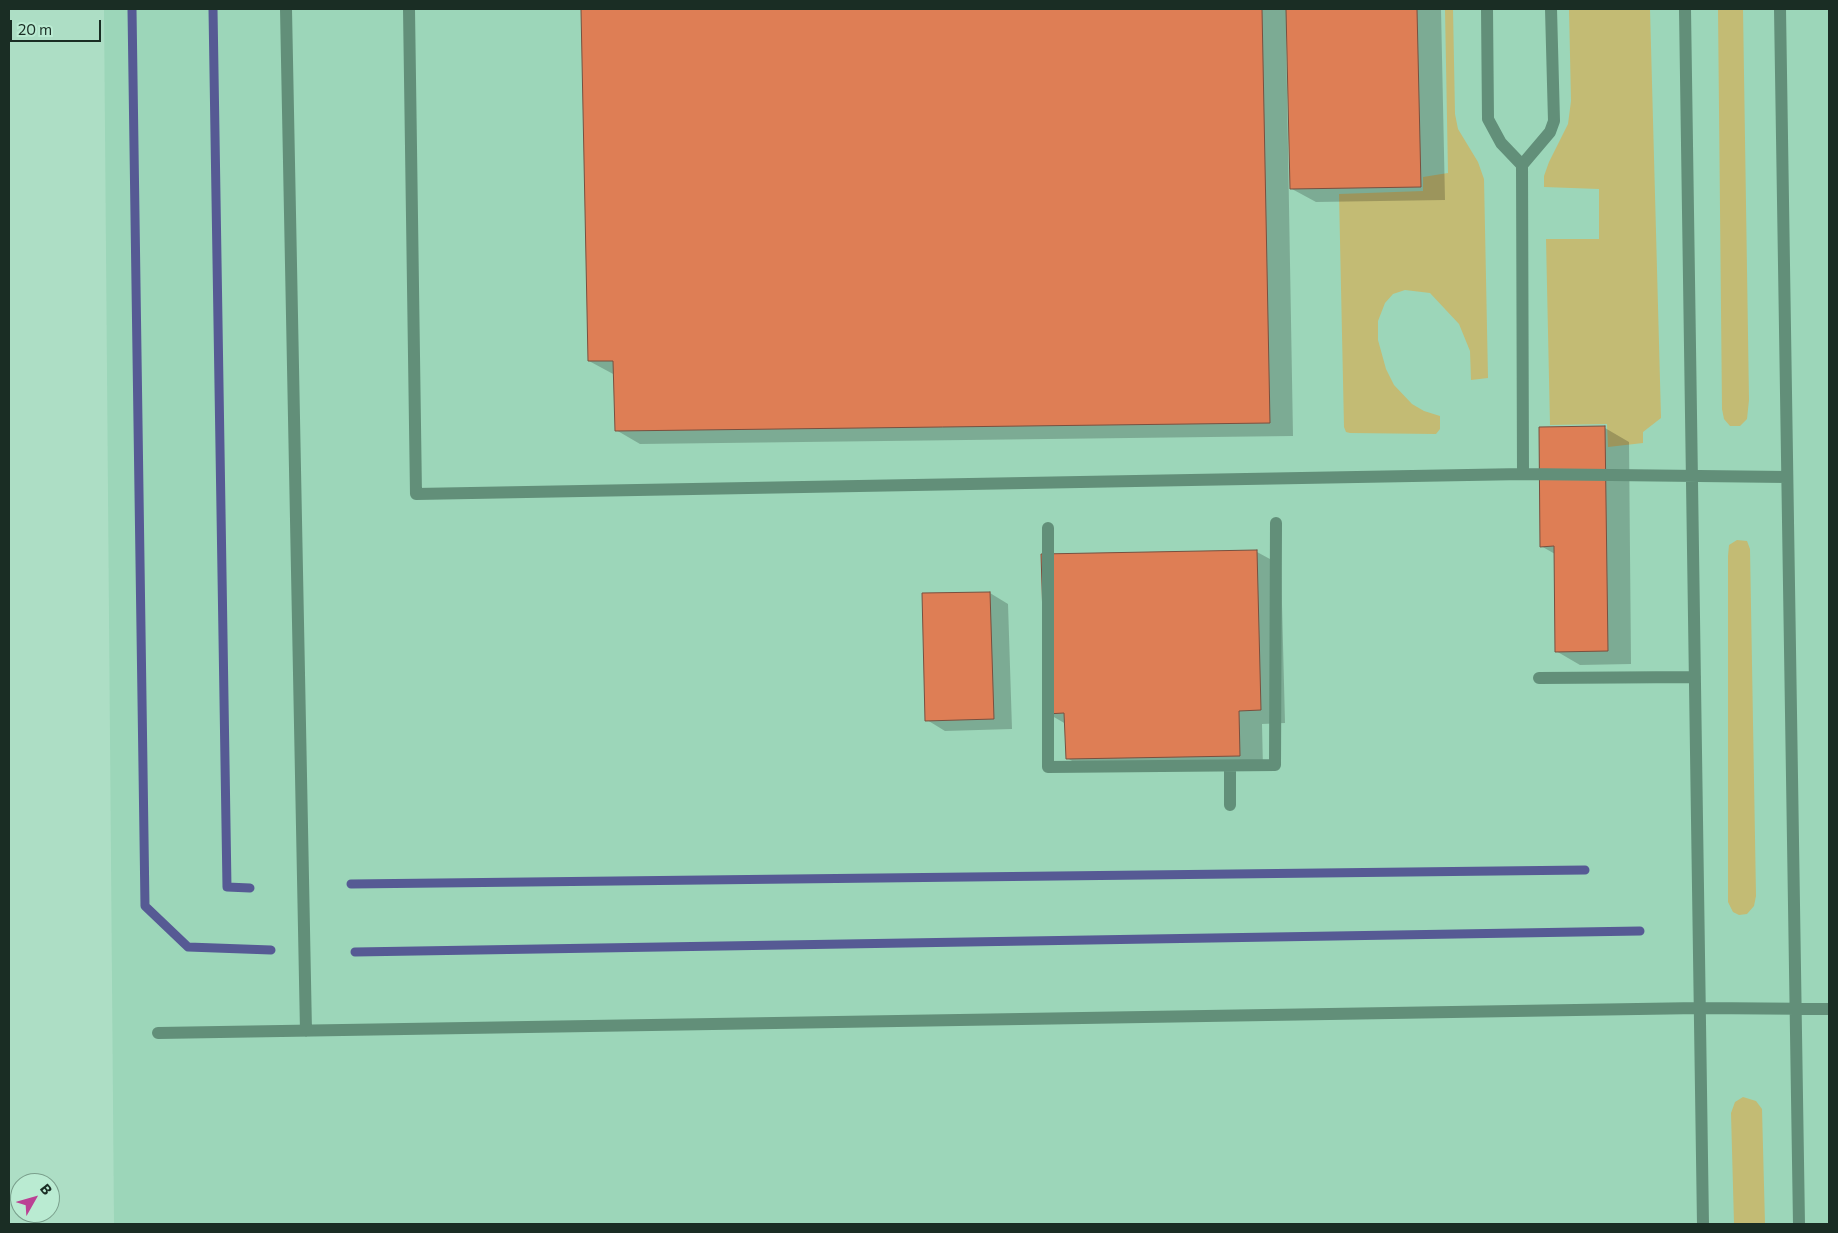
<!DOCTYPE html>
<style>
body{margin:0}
#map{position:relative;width:1838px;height:1233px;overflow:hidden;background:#addec5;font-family:Commissioner,sans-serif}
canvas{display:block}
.frame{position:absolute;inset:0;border:10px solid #1a2d24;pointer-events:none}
.north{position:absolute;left:10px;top:1173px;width:50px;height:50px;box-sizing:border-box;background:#baebd2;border:1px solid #7a9f8c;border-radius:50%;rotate:52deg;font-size:14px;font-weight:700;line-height:20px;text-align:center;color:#1a2d24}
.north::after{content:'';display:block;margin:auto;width:18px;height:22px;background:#bb4194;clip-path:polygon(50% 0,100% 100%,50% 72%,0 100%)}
.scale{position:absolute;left:10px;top:20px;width:91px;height:22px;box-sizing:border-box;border:2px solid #1a2d24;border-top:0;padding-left:6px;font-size:15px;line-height:18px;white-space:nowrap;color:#1a2d24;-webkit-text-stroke:4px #baebd2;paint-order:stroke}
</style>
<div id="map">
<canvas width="1838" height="1233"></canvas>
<div class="frame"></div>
<div class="north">B</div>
<div class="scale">20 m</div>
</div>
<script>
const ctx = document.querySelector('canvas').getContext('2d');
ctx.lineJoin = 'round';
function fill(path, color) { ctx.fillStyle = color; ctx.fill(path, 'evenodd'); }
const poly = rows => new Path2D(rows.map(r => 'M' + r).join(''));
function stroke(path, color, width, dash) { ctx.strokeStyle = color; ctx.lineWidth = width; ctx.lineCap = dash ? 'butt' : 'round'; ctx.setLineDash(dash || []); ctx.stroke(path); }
const built = poly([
 [104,9,1829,9,1829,1224,114,1224]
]);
const green = poly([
 [1445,9,1453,9,1455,114,1458,129,1478,162,1484,179,1488,378,1471,380,1470,351,1459,324,1430,293,1405,290,1393,294,1385,303,1378,321,1378,340,1386,369,1394,385,1412,404,1424,411,1440,416,1440,429,1436,434,1350,433,1346,432,1344,427,1339,194,1423,191,1423,177,1448,173],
 [1569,9,1650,9,1661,418,1643,432,1643,443,1608,447,1607,424,1550,425,1546,239,1599,239,1599,189,1544,187,1544,176,1549,162,1568,124,1571,101],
 [1718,9,1743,9,1749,400,1747,419,1740,426,1730,426,1724,419,1722,409],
 [1737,540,1747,541,1750,549,1756,896,1754,906,1747,914,1739,915,1733,912,1728,902,1728,556,1729,545],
 [1743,1097,1756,1101,1762,1109,1765,1224,1734,1224,1731,1113,1735,1102]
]);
const shadow = poly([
 [582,9,1441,9,1445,200,1316,202,1292,189,1288,33,1286,33,1293,436,640,444,616,430,615,375,589,361],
 [1605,428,1629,442,1631,664,1580,665,1556,651,1555,554,1541,546],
 [1257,552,1281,565,1285,723,1262,724,1263,769,1091,772,1067,758,1066,724,1047,713,1043,556],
 [990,593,1008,604,1012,729,945,731,927,720]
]);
const stream = poly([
 [132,9,145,906,188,947,271,950],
 [213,9,227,887,250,888],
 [351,884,1585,870],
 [355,952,1640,931]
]);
const building = poly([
 [581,9,1262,9,1270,423,615,431,613,361,588,361,581,9],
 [1286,9,1417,9,1421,187,1290,189,1286,9],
 [1605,426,1608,651,1555,652,1554,546,1540,547,1539,427,1605,426],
 [1257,550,1261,710,1239,711,1240,756,1066,759,1064,713,1046,714,1041,554,1257,550],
 [990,592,994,719,925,721,922,593,990,592]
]);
const minor = poly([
 [286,9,306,1031],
 [409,9,416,494,1523,474,1522,165,1550,132,1554,121,1551,9],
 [1487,9,1488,119,1501,143,1522,165],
 [1685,9,1703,1224],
 [1780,9,1799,1224],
 [1523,474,1787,477],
 [1048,528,1048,767,1275,765,1276,523],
 [1539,678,1695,677],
 [1230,766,1230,805],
 [158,1033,1699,1008,1829,1009]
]);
fill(built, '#9cd6b9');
fill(green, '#c3bb74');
fill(shadow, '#0003');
stroke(stream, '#565a94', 9);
fill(building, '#de7e55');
stroke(building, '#79503f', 1);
stroke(minor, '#628f79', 12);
</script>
